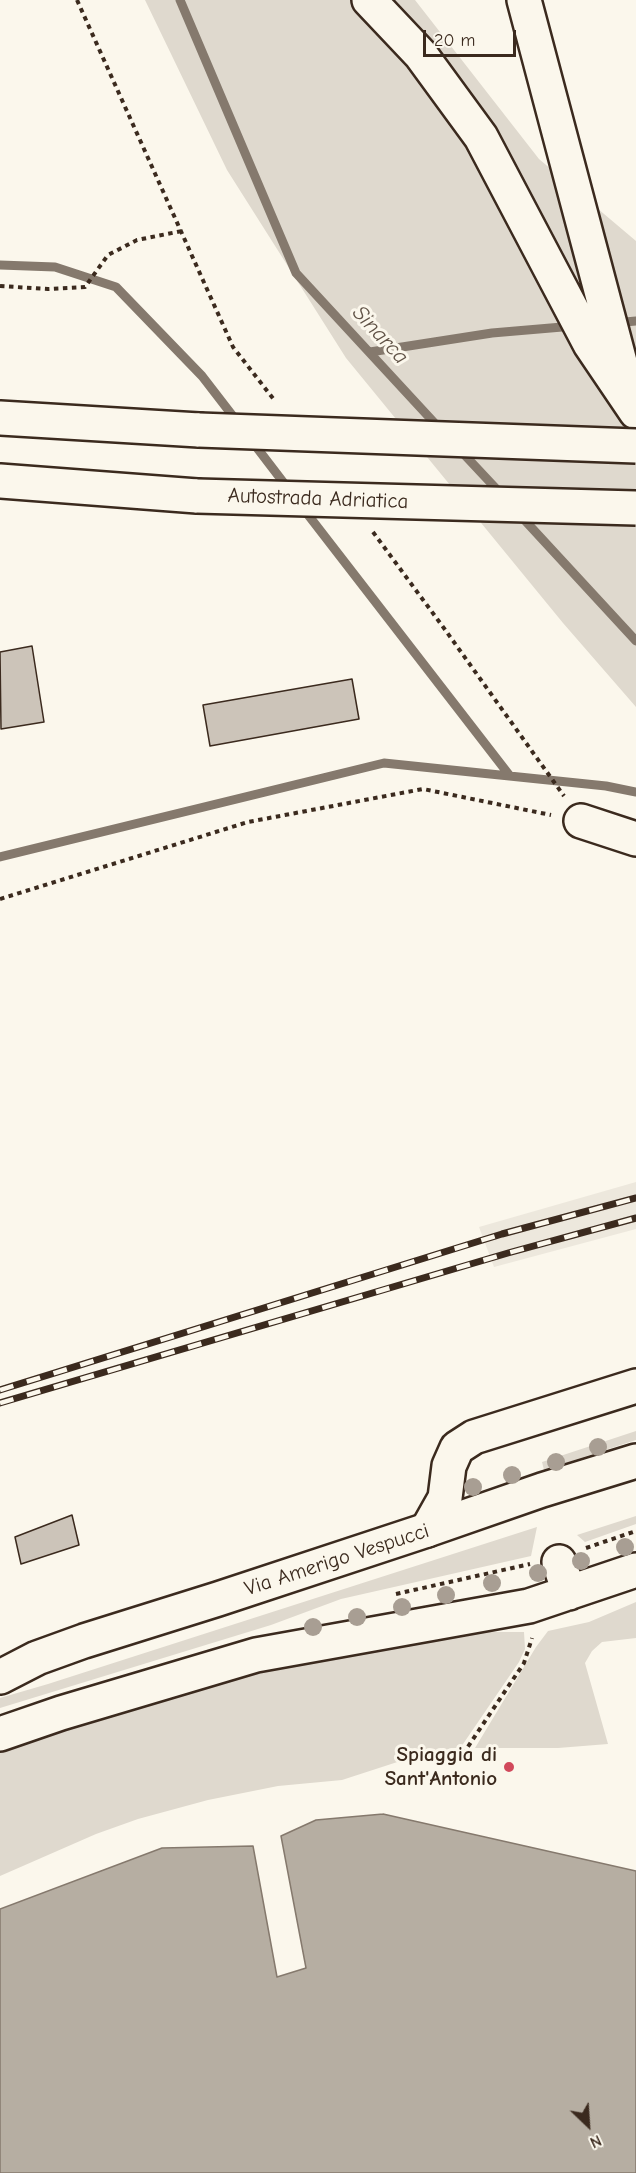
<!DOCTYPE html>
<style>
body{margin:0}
#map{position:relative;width:636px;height:2173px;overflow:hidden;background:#fbf7ec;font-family:"Comic Neue",sans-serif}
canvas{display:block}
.north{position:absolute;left:558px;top:2095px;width:60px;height:60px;-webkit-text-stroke:4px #fbf7ec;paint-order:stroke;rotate:155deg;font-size:16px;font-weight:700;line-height:24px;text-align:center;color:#3b2a1e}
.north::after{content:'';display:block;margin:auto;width:21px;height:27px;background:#3b2a1e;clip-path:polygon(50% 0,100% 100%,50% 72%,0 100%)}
.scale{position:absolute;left:423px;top:30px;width:93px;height:27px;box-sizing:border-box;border:3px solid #3b2a1e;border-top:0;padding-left:8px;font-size:18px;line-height:21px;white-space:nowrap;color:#3b2a1e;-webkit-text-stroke:4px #fbf7ec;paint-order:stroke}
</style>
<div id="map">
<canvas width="636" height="2173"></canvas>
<div class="north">N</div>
<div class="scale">20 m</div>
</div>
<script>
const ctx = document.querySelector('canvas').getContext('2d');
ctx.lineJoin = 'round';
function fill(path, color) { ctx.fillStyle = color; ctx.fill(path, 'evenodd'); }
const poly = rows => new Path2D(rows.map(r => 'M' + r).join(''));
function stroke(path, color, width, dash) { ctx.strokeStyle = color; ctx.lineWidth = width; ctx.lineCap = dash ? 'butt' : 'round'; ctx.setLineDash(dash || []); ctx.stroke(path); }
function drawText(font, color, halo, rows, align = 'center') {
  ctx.font = font + ' "Comic Neue",sans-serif'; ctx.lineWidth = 6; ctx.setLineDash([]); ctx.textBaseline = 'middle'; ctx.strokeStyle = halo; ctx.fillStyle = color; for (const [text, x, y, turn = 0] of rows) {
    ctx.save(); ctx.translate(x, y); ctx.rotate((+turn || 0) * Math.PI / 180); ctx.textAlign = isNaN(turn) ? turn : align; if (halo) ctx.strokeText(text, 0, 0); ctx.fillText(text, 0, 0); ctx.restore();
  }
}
const built = poly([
 [636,1182,636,1229,494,1267,479,1227]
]);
const green = poly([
 [145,0,415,0,539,159,636,241,636,707,563,623,346,358,227,170],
 [636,1431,636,1440,544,1470,542,1462],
 [636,1516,636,1524,585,1542,577,1535],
 [537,1527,531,1556,341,1599,271,1625,0,1708,0,1698,48,1684],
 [636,1602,636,1638,602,1642,592,1651,585,1663,608,1744,558,1748,475,1748,536,1647,548,1631,589,1622],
 [485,1632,524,1632,525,1649,519,1662,461,1747,422,1754,342,1780,278,1786,208,1800,138,1819,96,1834,0,1876,0,1742,238,1671,425,1636]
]);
const water = poly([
 [383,1814,636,1871,636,2173,0,2173,0,1909,162,1848,253,1846,277,1977,306,1968,281,1836,316,1820,383,1814]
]);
const stream = poly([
 [180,0,296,273,441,430],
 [0,265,55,267,116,287,202,376,239,424],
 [614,323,636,321],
 [370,352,492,333,574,326],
 [251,440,290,491],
 [459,449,503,496],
 [302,507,510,776],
 [518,513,636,641],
 [0,857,384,763,606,786,636,792]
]);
const building = poly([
 [32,646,44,722,1,729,0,652,32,646],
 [352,679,359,719,210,746,203,705,352,679],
 [72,1515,79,1545,21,1564,15,1537,72,1515]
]);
const path = poly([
 [77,0,233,347,275,401],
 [0,286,48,289,85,287,108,255,137,240,182,231],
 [373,532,446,631,564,796],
 [0,899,248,822,423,789,551,815],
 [586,1548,636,1531],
 [396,1594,530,1564],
 [463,1754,524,1663,532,1638]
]);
const minor = poly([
 [581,821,636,839],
 [427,1530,445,1498,449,1466,457,1448,474,1437,636,1386],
 [559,1562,569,1593],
 [0,1734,61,1713,256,1655,529,1606,636,1570]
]);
const major = poly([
 [0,1677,37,1658,84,1641,218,1599,427,1530,542,1490,636,1461]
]);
const highway = poly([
 [369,0,421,55,481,137,590,344,636,412],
 [524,0,625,381],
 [0,418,199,430],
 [0,481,197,496]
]);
const rail = poly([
 [0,1390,502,1234,636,1198],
 [0,1403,508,1253,636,1218]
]);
const highwayBridge = poly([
 [199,430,636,446],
 [197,496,636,508]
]);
const trees = [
 [598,1447],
 [556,1462],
 [512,1475],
 [473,1487],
 [625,1547],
 [581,1561],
 [538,1573],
 [492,1583],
 [446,1595],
 [402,1607],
 [357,1617],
 [313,1627]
];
const markers = [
 [509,1767,6,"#d1495b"]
];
const streetNames = [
 ["Autostrada Adriatica",318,499,2],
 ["Via Amerigo Vespucci",337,1560,-18]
];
const poiNames = [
 ["Spiaggia di",497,1755],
 ["Sant'Antonio",497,1779]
];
const waterNames = [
 ["Sinarca",380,335,47]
];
fill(built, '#ede8dd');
fill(green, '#dfd9ce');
fill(water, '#b6aea2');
stroke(water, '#85796d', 1.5);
stroke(stream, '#85796d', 9);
fill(building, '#ccc4b9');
stroke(building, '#3b2a1e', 1.5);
stroke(minor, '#3b2a1e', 38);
stroke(major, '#3b2a1e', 38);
stroke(highway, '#3b2a1e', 38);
stroke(path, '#3b2a1e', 4, [4.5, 4.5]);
stroke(minor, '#fbf7ec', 33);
stroke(major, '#fbf7ec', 33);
stroke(highway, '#fbf7ec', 33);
stroke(rail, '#3b2a1e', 7);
stroke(rail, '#fbf7ec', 4.5, [14]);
stroke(highwayBridge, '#3b2a1e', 38, []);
stroke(highwayBridge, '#fbf7ec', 33);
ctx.fillStyle = '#a89e93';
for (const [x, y] of trees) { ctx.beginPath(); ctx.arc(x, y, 9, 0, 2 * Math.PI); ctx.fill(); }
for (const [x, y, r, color] of markers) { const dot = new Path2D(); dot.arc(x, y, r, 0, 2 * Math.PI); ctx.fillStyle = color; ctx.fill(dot); stroke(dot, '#fbf7ec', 2); }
drawText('21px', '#3b2a1e', '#fbf7ec', streetNames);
drawText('bold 21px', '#3b2a1e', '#fbf7ec', poiNames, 'right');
drawText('italic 22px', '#605246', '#fbf7ec', waterNames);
</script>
